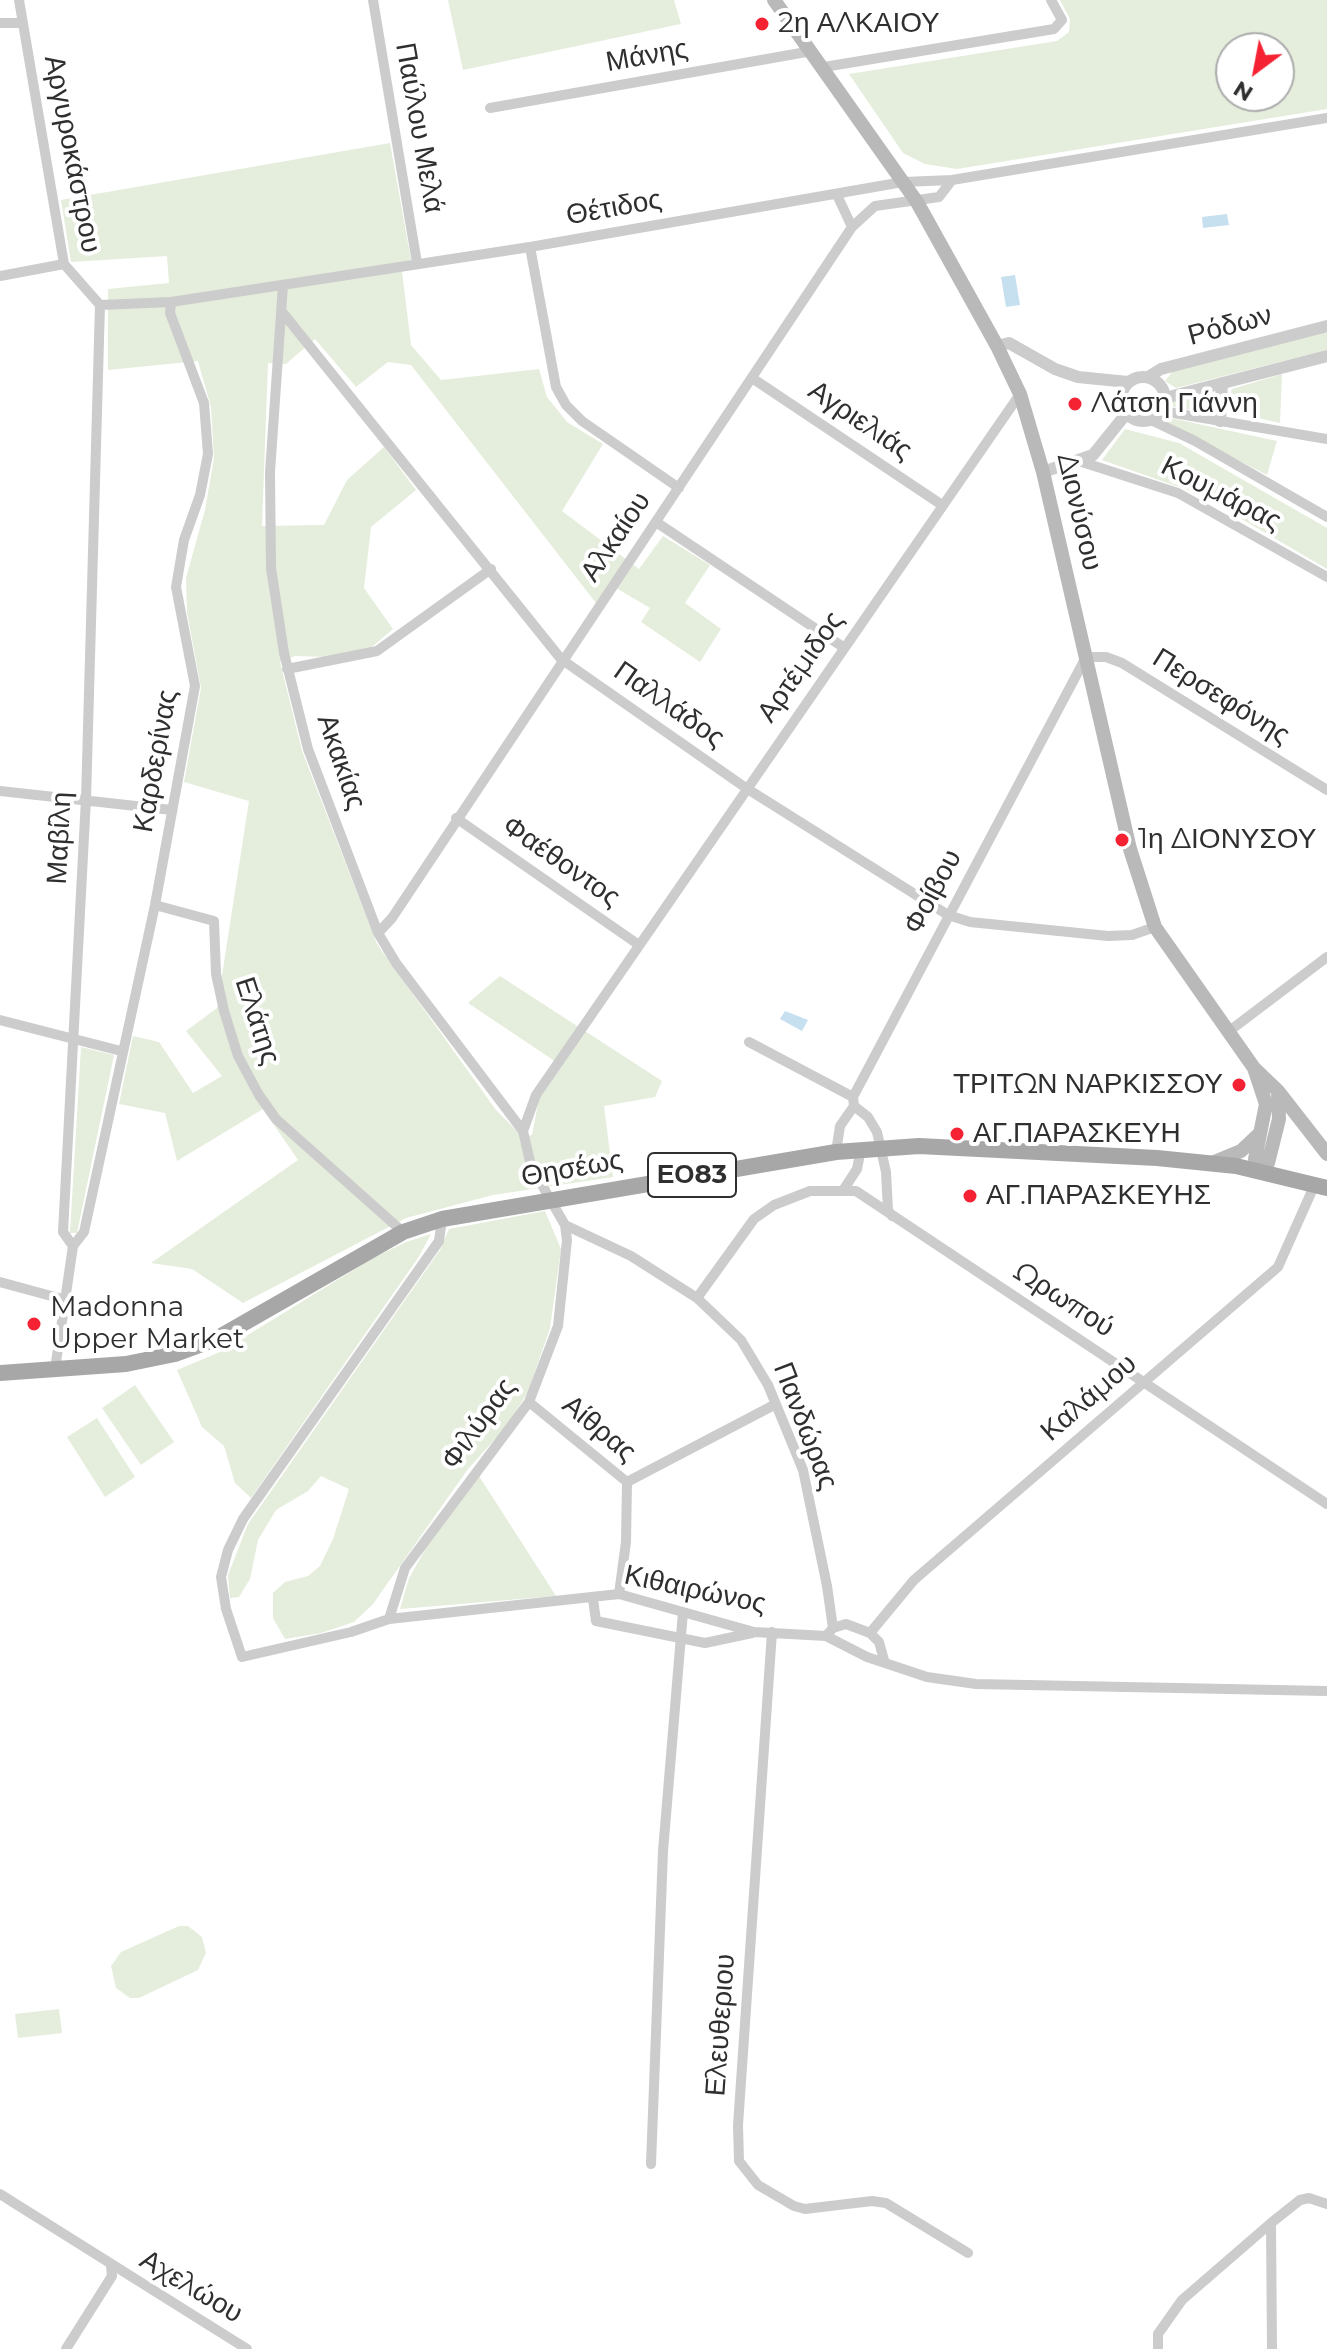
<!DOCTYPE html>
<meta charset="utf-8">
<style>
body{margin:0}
#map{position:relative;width:1327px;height:2349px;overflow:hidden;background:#fff;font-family:Montserrat,sans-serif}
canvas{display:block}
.north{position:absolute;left:1215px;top:32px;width:80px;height:80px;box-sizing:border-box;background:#fff;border:2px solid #acacac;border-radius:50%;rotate:212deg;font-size:22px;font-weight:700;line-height:32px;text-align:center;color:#2f2f2f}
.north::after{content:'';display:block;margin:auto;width:28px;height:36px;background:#f52233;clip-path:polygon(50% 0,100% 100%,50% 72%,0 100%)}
</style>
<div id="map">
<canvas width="1327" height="2349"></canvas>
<div class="north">N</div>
</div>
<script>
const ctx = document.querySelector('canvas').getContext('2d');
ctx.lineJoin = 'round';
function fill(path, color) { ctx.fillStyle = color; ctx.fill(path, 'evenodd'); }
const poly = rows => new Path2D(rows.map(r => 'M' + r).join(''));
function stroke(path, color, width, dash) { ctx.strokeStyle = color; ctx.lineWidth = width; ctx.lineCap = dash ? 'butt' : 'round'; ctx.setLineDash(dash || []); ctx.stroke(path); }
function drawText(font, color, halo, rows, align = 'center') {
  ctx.font = font + ' Montserrat,sans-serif'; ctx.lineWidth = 8; ctx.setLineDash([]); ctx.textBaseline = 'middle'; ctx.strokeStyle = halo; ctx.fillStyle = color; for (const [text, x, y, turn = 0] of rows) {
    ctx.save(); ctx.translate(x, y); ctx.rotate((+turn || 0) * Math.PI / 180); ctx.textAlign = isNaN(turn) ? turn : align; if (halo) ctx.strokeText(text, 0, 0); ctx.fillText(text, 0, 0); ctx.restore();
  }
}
const green = poly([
 [448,0,674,0,681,24,463,70],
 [1060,0,1327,0,1327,109,957,169,925,164,903,153,849,74,1057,41,1069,32,1070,19],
 [1231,48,1279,48,1279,96,1231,96],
 [390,143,411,260,401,263,411,345,441,380,539,369,547,397,567,422,603,444,562,511,639,569,663,536,710,565,685,603,721,629,700,662,641,622,650,608,611,585,596,603,411,365,388,362,356,387,315,339,286,364,268,363,262,526,324,525,347,480,384,447,416,490,371,527,364,588,393,629,359,658,295,656,280,662,302,751,377,944,496,1110,523,1137,532,1135,539,1099,562,1066,468,1003,500,976,662,1081,655,1097,604,1106,613,1177,493,1195,406,1218,243,1303,192,1269,151,1263,298,1160,263,1109,177,1161,165,1113,119,1104,133,1036,159,1042,193,1093,222,1076,186,1031,217,1008,249,801,184,782,201,688,187,612,186,578,205,510,214,458,211,407,198,361,108,370,108,289,169,283,167,256,71,262,61,200],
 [1327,331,1327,350,1176,388,1165,381,1172,372],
 [1282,374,1280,423,1231,412,1226,406,1232,389],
 [1211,393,1210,413,1173,407,1172,402],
 [1166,417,1277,441,1267,475,1163,422],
 [1125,429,1179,443,1327,528,1327,569,1199,494,1102,460],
 [81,1047,114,1055,77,1233,70,1233],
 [545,1211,561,1249,550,1328,528,1392,505,1428,468,1469,373,1604,354,1622,321,1633,285,1639,273,1618,273,1593,285,1582,308,1576,320,1566,333,1539,349,1489,321,1476,308,1491,276,1510,258,1540,250,1579,239,1597,230,1598,228,1575,248,1524,440,1250,449,1229],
 [431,1234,418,1258,251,1498,235,1483,224,1446,202,1427,177,1370,220,1352,373,1258,406,1242],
 [135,1385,174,1442,141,1465,102,1408],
 [97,1418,135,1477,105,1497,67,1437],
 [479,1476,556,1596,400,1609,409,1578,426,1548],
 [179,1926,188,1926,202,1937,206,1953,198,1970,139,1998,130,1998,116,1988,111,1966,121,1952],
 [59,2009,62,2033,18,2038,15,2014]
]);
const water = poly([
 [1227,214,1229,225,1203,228,1202,217],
 [1015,275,1020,305,1006,307,1001,277],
 [785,1011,808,1020,802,1031,780,1019]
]);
const minor = poly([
 [19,0,64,264,100,305],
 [373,0,417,263],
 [0,23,23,23],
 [824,67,1054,29,1062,20,1051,0],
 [490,108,812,51],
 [837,195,852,227],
 [530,247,556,387,566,405,582,421,679,488],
 [0,276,64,264],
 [283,285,270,472,271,568,284,653,308,749,378,933,396,963,523,1131,531,1166,565,1225,567,1240,558,1326,529,1402,405,1568,389,1619],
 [100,305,171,302],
 [283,313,561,659,746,788,948,915,970,922,1108,936,1132,935,1155,927],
 [752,378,942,505],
 [1162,411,1327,439],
 [1151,420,1195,441,1327,517],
 [1082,462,1178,493,1327,577],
 [656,522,843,647],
 [287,669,377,651,491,569],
 [0,791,172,810],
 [456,818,639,945],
 [155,905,214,921,216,974,224,1011,238,1056,259,1095,276,1119,403,1232],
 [378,933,392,918,852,227,875,206,939,197,952,180],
 [0,1020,121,1051],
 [1228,1032,1327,957],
 [749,1042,853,1097],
 [854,1106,868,1117,877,1132,886,1172,888,1210,892,1216],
 [523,1131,536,1095,1020,394],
 [836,1152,840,1126,854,1106,853,1097,1086,657,1106,657,1122,663,1327,790],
 [844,1189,857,1169,861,1149],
 [442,1219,439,1241,243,1519,228,1550,221,1577,226,1609,242,1657,351,1632,389,1619,619,1594,754,1632,826,1636,867,1657,927,1677,976,1684,1327,1691],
 [565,1225,631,1256,697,1298,741,1340,768,1385,803,1470,827,1586,833,1628,826,1636],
 [73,1246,84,1232,155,905,195,686,176,587,184,540,200,495,208,454,204,403,170,313,171,302,530,247,903,182,952,180,1327,118],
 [0,1282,66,1300],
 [697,1298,754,1219,774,1205,810,1191,856,1191,1327,1504],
 [55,1369,73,1246,63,1232,86,799,100,305],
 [529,1402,627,1482,626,1542,619,1594],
 [627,1482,776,1404],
 [593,1599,596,1621,705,1643,752,1633],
 [833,1628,846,1624,870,1633,879,1642,884,1660],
 [772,1632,738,2125,739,2161,758,2185,794,2206,805,2209,872,2201,886,2203,968,2253],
 [870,1633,914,1580,1278,1267,1315,1184],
 [651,2164,663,1851,683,1612],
 [0,2194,247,2349],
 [1271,2223,1272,2349],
 [66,2349,112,2276,111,2266],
 [1158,2349,1158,2334,1182,2300,1271,2223,1300,2200,1309,2198,1327,2204]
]);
const tertiary = poly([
 [997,346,1009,343,1055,369,1078,377,1128,382],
 '1121 399a22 22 0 1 1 44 0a22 22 0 1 1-44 0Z',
 [1148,377,1161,369,1327,326],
 [1165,398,1327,356],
 [1220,421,1222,383],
 [1043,472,1093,455,1126,414]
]);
const secondary = poly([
 [774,0,917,202,997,346,1020,394,1043,472,1130,849,1155,927,1254,1068,1278,1091,1327,1154],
 [1254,1068,1266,1104,1255,1159,1260,1170,1268,1163,1279,1119,1278,1091],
 [1212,1163,1241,1151,1259,1134]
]);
const primary = poly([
 [0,1373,126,1364,175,1354,216,1339,403,1232,442,1219,836,1152,919,1146,1157,1158,1236,1166,1327,1188]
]);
const markers = [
 [762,24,8,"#f52233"],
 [1075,404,8,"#f52233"],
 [1122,840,8,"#f52233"],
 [1239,1085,8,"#f52233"],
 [957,1134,8,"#f52233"],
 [970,1196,8,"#f52233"],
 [34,1324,8,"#f52233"]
];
const shields = [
 [692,1175,88]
];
const shieldNames = [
 ["ΕΟ83",692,1175]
];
const poiNames = [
 ["2η ΑΛΚΑΙΟΥ",778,24],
 ["Λάτση Γιάννη",1091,404],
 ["1η ΔΙΟΝΥΣΟΥ",1138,840],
 ["ΤΡΙΤΩΝ ΝΑΡΚΙΣΣΟΥ",1223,1085,"right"],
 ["ΑΓ.ΠΑΡΑΣΚΕΥΗ",973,1134],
 ["ΑΓ.ΠΑΡΑΣΚΕΥΗΣ",986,1196],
 ["Madonna",50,1308],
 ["Upper Market",50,1340]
];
const streetNames = [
 ["Μάνης",647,56,-10],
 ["Παύλου Μελά",419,128,80],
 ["Αργυροκάστρου",72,154,79],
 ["Θέτιδος",614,208,-10],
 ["Ρόδων",1230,326,-15],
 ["Αγριελιάς",860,421,34],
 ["Κουμάρας",1221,494,27],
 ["Διονύσου",1079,512,77],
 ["Αλκαίου",616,537,-56],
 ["Αρτέμιδος",801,667,-55],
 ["Περσεφόνης",1221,697,32],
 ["Παλλάδος",669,705,35],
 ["Καρδερίνας",156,761,-80],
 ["Ακακίας",341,762,71],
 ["Μαβίλη",60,838,-87],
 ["Φαέθοντος",561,862,35],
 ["Φοίβου",933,892,-62],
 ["Ελάτης",257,1021,72],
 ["Θησέως",572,1169,-10],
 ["Ωρωπού",1064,1300,33],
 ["Καλάμου",1089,1398,-41],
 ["Φιλύρας",479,1424,-54],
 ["Πανδώρας",805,1426,69],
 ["Αίθρας",599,1429,40],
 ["Κιθαιρώνος",695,1590,12],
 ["Ελευθεριου",721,2025,-86],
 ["Αχελώου",191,2287,31]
];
fill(green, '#e5eedc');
fill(water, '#c6e0ef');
stroke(minor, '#ccc', 10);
stroke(tertiary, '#ccc', 12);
stroke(secondary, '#b9b9b9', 14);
stroke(primary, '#a7a7a7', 16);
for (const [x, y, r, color] of markers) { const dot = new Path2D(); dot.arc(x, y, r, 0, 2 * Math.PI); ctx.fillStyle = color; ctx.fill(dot); stroke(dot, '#fff', 3); }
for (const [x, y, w] of shields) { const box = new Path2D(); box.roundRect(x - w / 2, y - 22, w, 44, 6); ctx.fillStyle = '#fff'; ctx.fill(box); stroke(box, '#2f2f2f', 2); }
drawText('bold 26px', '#2f2f2f', null, shieldNames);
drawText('28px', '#2f2f2f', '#fff', poiNames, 'left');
drawText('28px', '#2f2f2f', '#fff', streetNames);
</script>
